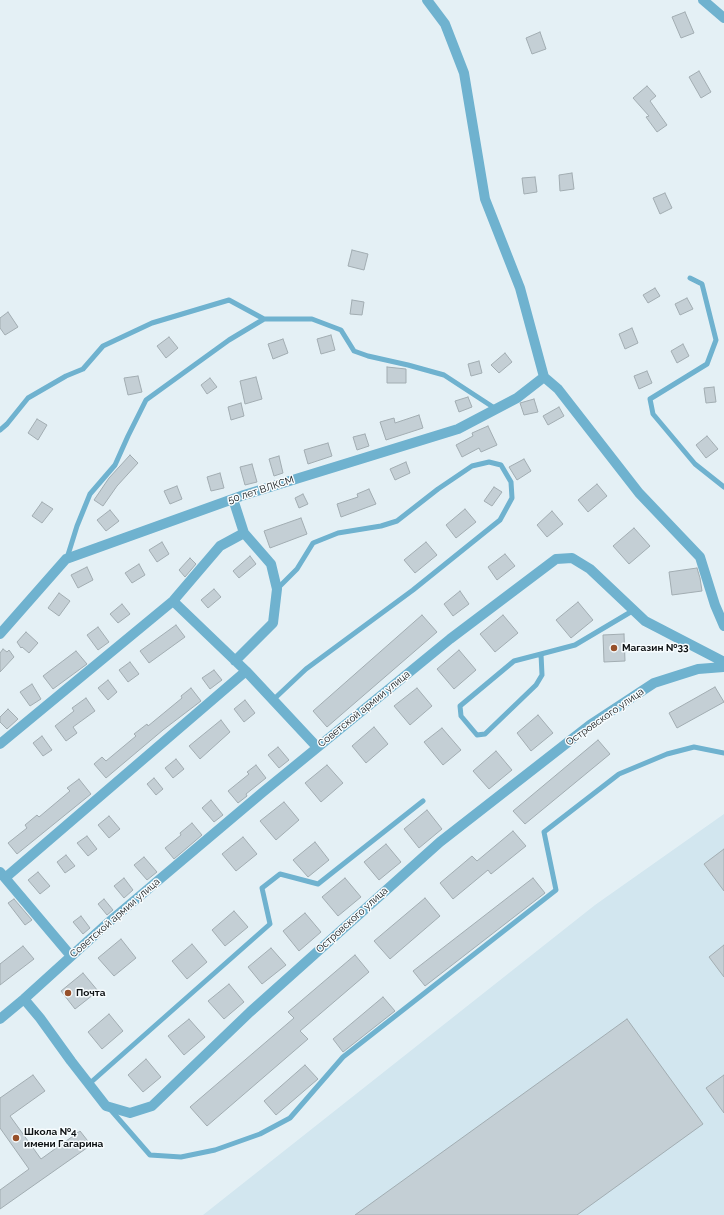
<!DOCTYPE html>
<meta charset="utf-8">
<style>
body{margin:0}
canvas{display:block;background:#e4f0f5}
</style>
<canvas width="724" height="1215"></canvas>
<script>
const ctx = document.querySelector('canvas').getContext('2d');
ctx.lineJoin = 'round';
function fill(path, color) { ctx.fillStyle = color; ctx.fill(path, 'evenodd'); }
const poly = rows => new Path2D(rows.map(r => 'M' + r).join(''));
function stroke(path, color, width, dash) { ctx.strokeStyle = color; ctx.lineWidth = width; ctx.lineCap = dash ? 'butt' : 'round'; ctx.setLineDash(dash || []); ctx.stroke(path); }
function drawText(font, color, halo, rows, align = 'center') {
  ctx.font = font + ' Raleway,sans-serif'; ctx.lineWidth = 3; ctx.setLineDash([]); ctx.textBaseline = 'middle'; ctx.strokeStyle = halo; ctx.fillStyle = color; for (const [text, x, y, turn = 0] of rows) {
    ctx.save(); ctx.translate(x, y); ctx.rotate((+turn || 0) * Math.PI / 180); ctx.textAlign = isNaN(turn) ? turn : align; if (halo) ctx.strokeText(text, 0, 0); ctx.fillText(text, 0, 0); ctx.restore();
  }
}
const built = poly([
 [724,814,724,1215,203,1215,595,905]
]);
const building = poly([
 [685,12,694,33,681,38,672,17,685,12],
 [540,32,546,49,532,54,526,38,540,32],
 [699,71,711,92,701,98,689,77,699,71],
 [647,86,656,96,650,101,667,125,657,132,646,117,649,116,633,98,647,86],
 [572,173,574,189,560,191,559,175,572,173],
 [535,177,537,192,524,194,522,178,535,177],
 [665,193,672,208,660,214,653,198,665,193],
 [352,250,368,254,364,270,348,266,352,250],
 [655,288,660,296,648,303,643,295,655,288],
 [687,298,693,309,680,315,675,304,687,298],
 [352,300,364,302,362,315,350,314,352,300],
 [8,312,18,327,5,335,0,328,0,318,8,312],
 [632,328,638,343,625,349,619,334,632,328],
 [331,335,335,350,321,354,317,339,331,335],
 [169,337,178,348,166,358,157,346,169,337],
 [283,339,288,353,273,359,268,344,283,339],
 [683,344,689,356,677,363,671,351,683,344],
 [505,353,512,362,499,373,491,365,505,353],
 [479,361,482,373,471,376,468,364,479,361],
 [387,367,406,369,406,383,387,383,387,367],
 [647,371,652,383,639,389,634,376,647,371],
 [138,376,142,392,128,395,124,378,138,376],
 [256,377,262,399,245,404,240,381,256,377],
 [210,378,217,387,207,394,201,385,210,378],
 [714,387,716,402,706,403,704,388,714,387],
 [468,397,472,407,459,412,455,401,468,397],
 [534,399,538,412,524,415,520,403,534,399],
 [241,403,244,416,231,420,228,407,241,403],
 [559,407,564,416,548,425,543,416,559,407],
 [419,415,423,428,386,440,380,422,394,418,395,423,419,415],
 [37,419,47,425,38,440,28,433,37,419],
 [488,426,497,445,481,452,479,448,462,457,456,445,473,436,472,433,488,426],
 [365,434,369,446,357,450,353,437,365,434],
 [707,436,718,449,706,458,696,445,707,436],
 [328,443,332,456,308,464,304,450,328,443],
 [130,455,138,463,117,486,103,506,94,500,109,478,130,455],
 [279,456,283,473,274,476,269,459,279,456],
 [524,459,531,471,517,480,509,467,524,459],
 [406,462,410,473,395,480,390,469,406,462],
 [252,464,257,482,245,485,240,467,252,464],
 [220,473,224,488,211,491,207,477,220,473],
 [597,484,607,496,588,512,578,500,597,484],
 [177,486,182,499,170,504,164,491,177,486],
 [494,487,502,492,492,506,484,501,494,487],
 [369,489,376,504,341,517,337,504,358,497,357,494,369,489],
 [303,494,308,504,299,508,295,498,303,494],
 [42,502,53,509,42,523,32,516,42,502],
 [465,509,476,522,456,538,446,525,465,509],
 [110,510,119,521,106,531,97,520,110,510],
 [552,511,563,524,547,537,537,525,552,511],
 [301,518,307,534,270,548,264,531,301,518],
 [634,528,650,546,629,564,613,546,634,528],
 [162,542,169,554,157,562,149,550,162,542],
 [426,542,437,555,415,573,404,560,426,542],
 [505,554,515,566,497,580,488,567,505,554],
 [250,556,256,564,239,578,233,571,250,556],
 [190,558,196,564,185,577,179,570,190,558],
 [139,564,145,575,132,583,125,573,139,564],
 [87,567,93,580,78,588,71,575,87,567],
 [697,568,700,578,702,591,672,595,669,572,697,568],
 [214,589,221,597,208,608,201,600,214,589],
 [460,591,469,604,453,616,444,604,460,591],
 [59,593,70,601,59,616,48,608,59,593],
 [578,602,593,620,571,638,556,620,578,602],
 [122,604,130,614,118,623,110,614,122,604],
 [422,615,437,632,327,727,313,711,422,615],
 [503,615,518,633,495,652,480,634,503,615],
 [176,625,185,637,149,663,140,651,176,625],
 [98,627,109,642,98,650,87,635,98,627],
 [26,632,38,643,29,653,22,647,21,648,17,642,26,632],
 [624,634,625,661,604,662,603,635,624,634],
 [3,649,7,652,9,650,14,657,0,672,0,653,3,649],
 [459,650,476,670,454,689,437,669,459,650],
 [76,651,87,664,53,689,43,676,76,651],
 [130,662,139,674,128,682,119,670,130,662],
 [214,670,222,680,210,689,202,678,214,670],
 [108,680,117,692,108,700,98,688,108,680],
 [32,684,41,699,30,706,20,692,32,684],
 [715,687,724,702,677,728,669,713,715,687],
 [191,688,201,701,163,730,106,778,94,764,102,757,106,761,136,736,134,734,147,724,148,726,182,698,181,696,191,688],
 [417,688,432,706,410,725,394,706,417,688],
 [86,698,95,711,73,727,77,733,66,741,55,726,74,711,72,708,86,698],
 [245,700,255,713,244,722,234,709,245,700],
 [8,709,18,719,7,729,0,722,0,717,8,709],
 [538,715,553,733,531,751,517,733,538,715],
 [221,720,230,732,200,759,189,746,221,720],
 [374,727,388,744,366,763,352,746,374,727],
 [442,728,461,750,443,765,424,742,442,728],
 [42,736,52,750,43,756,33,743,42,736],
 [598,740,610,754,525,824,513,811,598,740],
 [278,747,289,760,279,768,268,755,278,747],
 [496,751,512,770,489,789,473,771,496,751],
 [176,759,184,769,173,778,165,768,176,759],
 [256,765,266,778,246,794,247,796,238,803,228,791,249,774,247,772,256,765],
 [327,765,343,783,321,802,305,783,327,765],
 [154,778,163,789,156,795,147,784,154,778],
 [79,779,91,794,17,854,8,843,27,828,25,825,37,815,39,817,70,791,67,788,79,779],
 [211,800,223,815,214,822,202,808,211,800],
 [284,802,299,820,276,840,260,821,284,802],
 [427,810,442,829,419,848,404,829,427,810],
 [109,816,120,829,109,838,98,825,109,816],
 [192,823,202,835,174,859,165,848,181,835,180,833,192,823],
 [513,831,526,846,491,874,488,870,453,899,440,883,472,856,477,861,513,831],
 [87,836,97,849,88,856,77,843,87,836],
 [243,837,257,854,236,871,222,854,243,837],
 [315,842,329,860,308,877,293,860,315,842],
 [386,844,401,862,379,880,364,862,386,844],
 [724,849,724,891,704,864,724,849],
 [66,855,75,866,65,873,57,862,66,855],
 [144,857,157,872,147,880,134,865,144,857],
 [38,872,50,886,40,894,28,880,38,872],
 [124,878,133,890,124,898,114,886,124,878],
 [345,878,361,897,338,916,322,897,345,878],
 [533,878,545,893,425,986,413,971,533,878],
 [425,898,440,916,390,959,374,941,425,898],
 [14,899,32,920,25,925,8,903,14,899],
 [104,899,113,910,107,915,98,904,104,899],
 [234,911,248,927,225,946,212,930,234,911],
 [305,913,321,932,299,951,283,931,305,913],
 [81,916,90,928,83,934,73,922,81,916],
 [121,939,136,958,114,976,98,958,121,939],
 [192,944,207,962,187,979,172,961,192,944],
 [724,945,724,977,709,957,724,945],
 [23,946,34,959,0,985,0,964,23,946],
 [271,948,286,965,262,984,248,967,271,948],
 [355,955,369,972,300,1031,308,1039,207,1126,190,1107,294,1018,288,1012,355,955],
 [83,973,98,991,75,1009,61,991,83,973],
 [229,984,244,1002,224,1019,208,1001,229,984],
 [383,997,395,1011,343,1052,333,1039,383,997],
 [109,1014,123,1031,102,1049,88,1032,109,1014],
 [189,1019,205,1037,184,1055,168,1036,189,1019],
 [627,1019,703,1124,577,1215,355,1215,627,1019],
 [146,1059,161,1077,143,1092,128,1075,146,1059],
 [305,1065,318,1079,276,1115,264,1101,305,1065],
 [33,1075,45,1091,10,1116,41,1159,80,1131,91,1145,0,1209,0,1190,29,1169,0,1128,0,1098,33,1075],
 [724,1075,724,1113,706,1088,724,1075]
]);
const lane = poly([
 [690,278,702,284,716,340,707,364,650,399,653,414,695,464,724,487],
 [0,430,7,424,28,398,66,376,83,369,103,346,152,323,229,300,264,319],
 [67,558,77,526,90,494,115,465,128,436,146,400,229,340,264,319,312,319,341,330,354,351,368,356,408,365,444,375,496,409],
 [541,654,542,675,536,685,485,734,477,735,461,716,460,706,514,661,541,654,575,645,634,610],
 [273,700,306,669,413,590,500,520,512,498,511,482,501,465,489,462,472,466,438,489,397,521,381,526,338,533,313,543,297,569,277,589],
 [89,1084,270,924,262,888,280,874,318,884,423,801],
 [110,1109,150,1155,181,1157,215,1150,260,1134,290,1118,343,1057,556,890,544,832,619,774,667,754,694,747,724,753]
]);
const street = poly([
 [427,0,445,24,464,73,485,199,520,288,544,377,558,389,639,493,700,557,715,605,724,626],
 [703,0,724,18],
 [233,499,244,533,271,564,277,589,273,623,235,661],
 [173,601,246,671,317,747],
 [0,634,66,559,244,495,458,429,517,398,544,377],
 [0,744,173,601,220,546,244,533],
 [0,872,71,956],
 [5,878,246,671],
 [24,999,40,1018,71,1061,106,1106,130,1113,152,1106,250,1012,440,842,590,725,654,683,698,669,724,667],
 [0,1019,24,999,109,922,263,792,450,639,556,559,572,558,590,569,645,621,724,662]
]);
const markers = [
 [614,648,4,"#97502a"],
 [68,993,4,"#97502a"],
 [16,1138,4,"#97502a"]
];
const streetNames = [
 ["50 лет ВЛКСМ",261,490,-18],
 ["Советской армии улица",364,709,-39],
 ["Островского улица",605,717,-35],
 ["Советской армии улица",115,918,-41],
 ["Островского улица",352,920,-42]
];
const poiNames = [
 ["Магазин №33",622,648],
 ["Почта",76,993],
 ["Школа №4",24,1132],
 ["имени Гагарина",24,1144]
];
fill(built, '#d2e6ef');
fill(building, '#c4cfd5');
stroke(building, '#a2adb2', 1);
stroke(lane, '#6fb2cf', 5);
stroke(street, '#6fb2cf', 10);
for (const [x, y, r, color] of markers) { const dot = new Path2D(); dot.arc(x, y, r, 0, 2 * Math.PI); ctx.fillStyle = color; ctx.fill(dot); stroke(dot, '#f7fcfe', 1.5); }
drawText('10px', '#0e1214', '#f7fcfe', streetNames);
drawText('bold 10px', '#0e1214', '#f7fcfe', poiNames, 'left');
</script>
